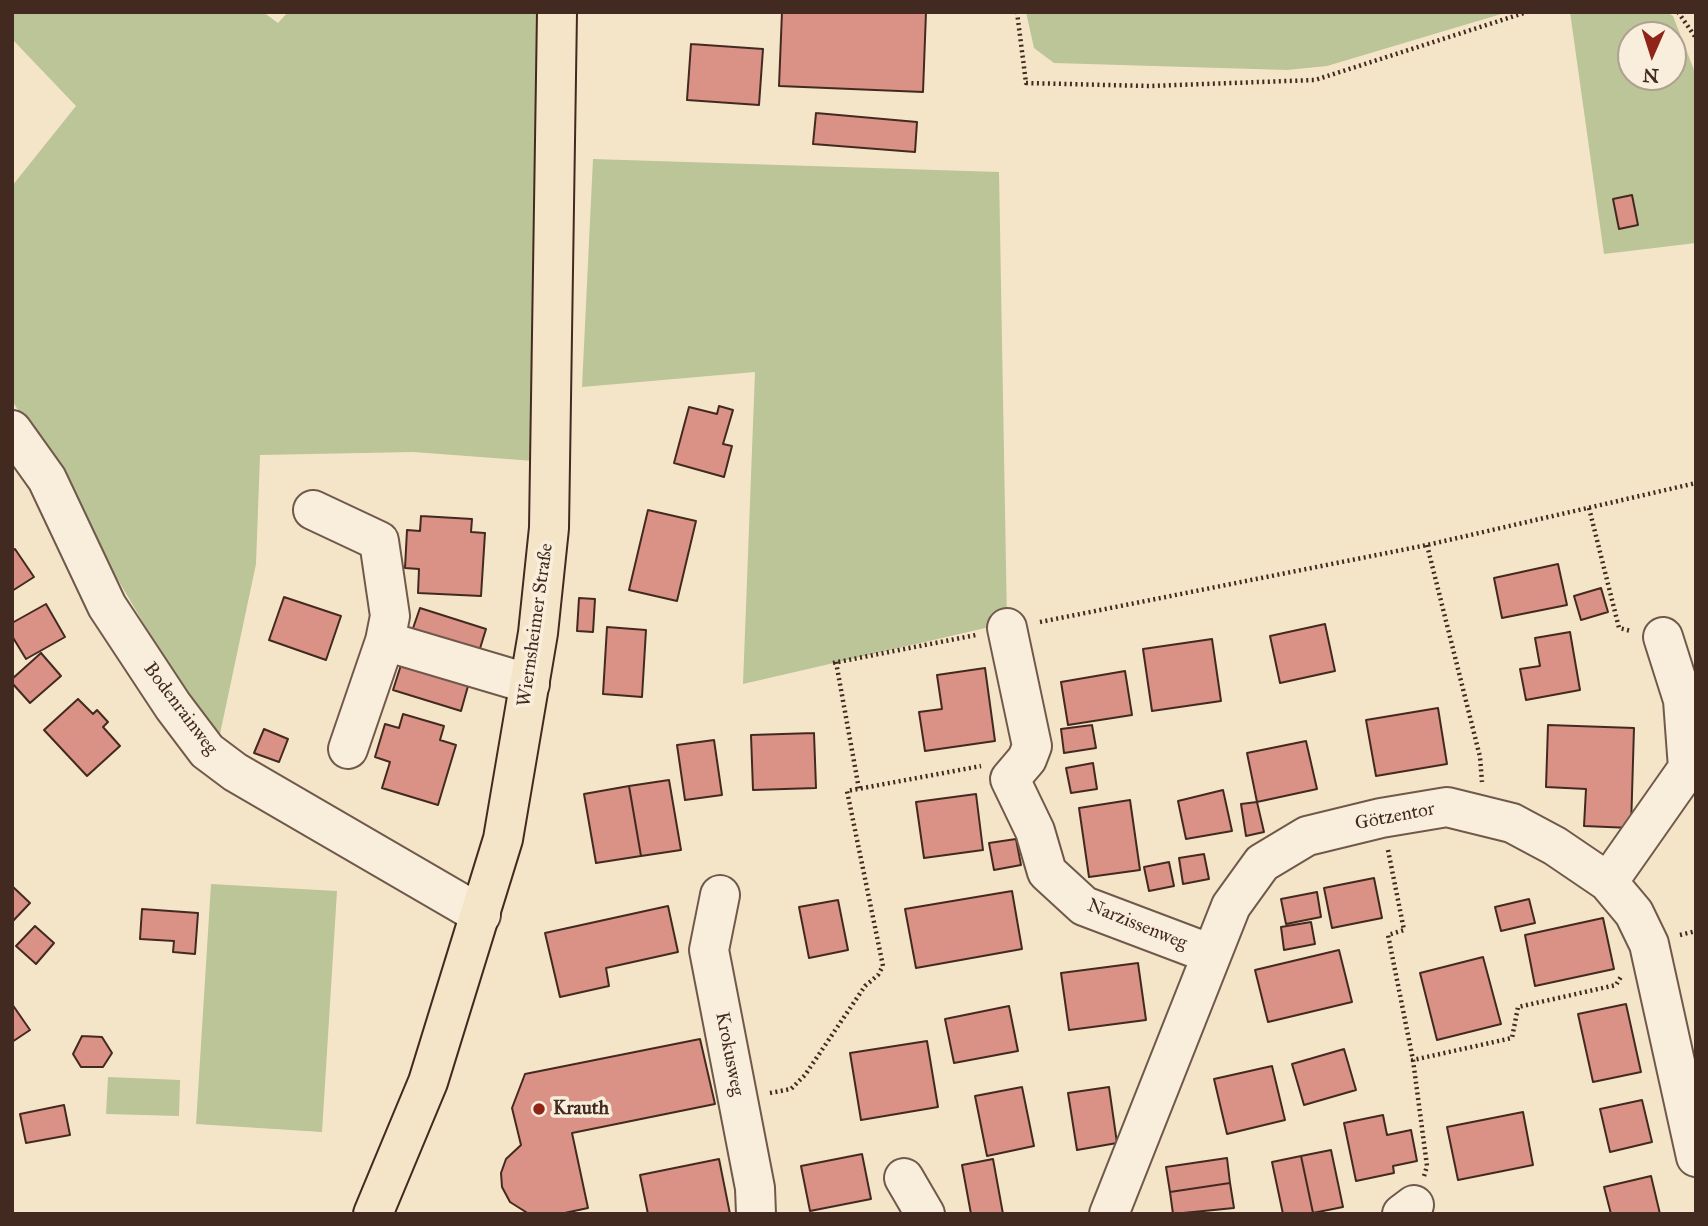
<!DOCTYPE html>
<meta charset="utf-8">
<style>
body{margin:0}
#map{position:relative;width:1708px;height:1226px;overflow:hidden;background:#f5e5c8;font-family:"IM FELL Great Primer",serif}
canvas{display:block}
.frame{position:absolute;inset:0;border:14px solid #432a21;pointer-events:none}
.north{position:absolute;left:1617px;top:21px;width:70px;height:70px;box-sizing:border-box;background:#f8eedb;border:2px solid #b0a091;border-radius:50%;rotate:183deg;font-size:19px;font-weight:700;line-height:28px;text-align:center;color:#432a21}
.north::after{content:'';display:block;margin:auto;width:24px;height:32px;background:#8f2418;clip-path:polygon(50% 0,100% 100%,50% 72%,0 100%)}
</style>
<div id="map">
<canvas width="1708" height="1226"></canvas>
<div class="frame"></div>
<div class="north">N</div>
</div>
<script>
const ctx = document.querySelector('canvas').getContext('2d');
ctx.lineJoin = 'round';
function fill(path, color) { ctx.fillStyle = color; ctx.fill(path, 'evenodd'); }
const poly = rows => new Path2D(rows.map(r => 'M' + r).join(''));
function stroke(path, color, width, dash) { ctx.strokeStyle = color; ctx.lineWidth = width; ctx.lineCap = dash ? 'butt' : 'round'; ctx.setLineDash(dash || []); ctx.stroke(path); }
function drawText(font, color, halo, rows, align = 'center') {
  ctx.font = font + ' "IM FELL Great Primer",serif'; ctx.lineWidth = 7; ctx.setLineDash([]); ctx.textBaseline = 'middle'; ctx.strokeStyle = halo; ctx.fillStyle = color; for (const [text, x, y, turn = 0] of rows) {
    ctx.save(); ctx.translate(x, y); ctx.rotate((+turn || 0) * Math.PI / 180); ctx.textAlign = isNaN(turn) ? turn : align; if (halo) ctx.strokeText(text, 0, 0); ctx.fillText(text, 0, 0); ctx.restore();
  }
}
const green = poly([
 [12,12,263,12,278,23,288,12,545,12,534,461,413,452,260,455,256,564,217,748,12,400,12,186,76,106,12,39],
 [1026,12,1508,12,1327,66,1287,70,1054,63,1034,48],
 [1570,12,1667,12,1673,16,1696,75,1696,243,1604,254],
 [1631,35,1673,35,1673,77,1631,77],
 [593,159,999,172,1007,623,743,684,755,372,582,387],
 [211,884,337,891,322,1132,196,1124],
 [108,1077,180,1080,179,1116,106,1114]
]);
const building = poly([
 [782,12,926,12,923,92,779,86,782,12],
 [691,44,763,49,759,105,687,100,691,44],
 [816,113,917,122,915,152,813,144,816,113],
 [1632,195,1638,225,1619,229,1613,199,1632,195],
 [719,406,733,410,723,444,732,446,724,477,674,463,689,407,717,414,719,406],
 [648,510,696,521,677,601,629,590,648,510],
 [421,516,472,519,471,532,485,533,481,596,418,593,419,569,405,568,407,530,420,531,421,516],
 [15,549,34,577,12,591,12,551,15,549],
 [1558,564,1567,605,1502,618,1494,578,1558,564],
 [1601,588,1608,612,1581,620,1574,596,1601,588],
 [284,597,341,616,326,660,269,640,284,597],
 [579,598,595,599,593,632,577,631,579,598],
 [46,604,65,637,26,659,12,636,12,623,46,604],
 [420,608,486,629,478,655,411,634,420,608],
 [1325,624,1335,671,1280,683,1270,636,1325,624],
 [607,627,646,630,642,697,603,694,607,627],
 [1570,632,1580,690,1526,700,1520,669,1540,666,1535,638,1570,632],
 [1212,639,1221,701,1152,711,1143,649,1212,639],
 [41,653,61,676,30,703,12,683,12,679,41,653],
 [401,665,468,686,461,711,393,690,401,665],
 [985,668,995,741,925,751,919,712,942,709,937,675,985,668],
 [1125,671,1132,715,1068,725,1061,682,1125,671],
 [78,699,93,714,97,710,108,722,103,727,120,746,87,776,44,730,78,699],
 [1438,708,1447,764,1376,776,1366,720,1438,708],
 [403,714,444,726,440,740,456,745,438,805,382,788,390,762,375,757,385,724,399,728,403,714],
 [1092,725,1096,748,1064,753,1061,729,1092,725],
 [1548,725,1634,728,1631,828,1584,826,1586,789,1546,787,1548,725],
 [264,729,288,739,279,762,254,753,264,729],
 [814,733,816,788,753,790,751,735,814,733],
 [714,740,722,795,685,800,677,745,714,740],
 [1306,741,1317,789,1257,802,1247,753,1306,741],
 [1093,763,1097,789,1071,793,1066,768,1093,763],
 [669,780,681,850,641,856,629,786,669,780],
 [629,786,641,856,596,863,584,794,629,786],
 [1223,790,1232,831,1186,839,1178,801,1223,790],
 [976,794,983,850,924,858,916,802,976,794],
 [1130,800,1140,870,1089,877,1079,808,1130,800],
 [1257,802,1264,832,1246,836,1241,804,1257,802],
 [1016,839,1021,865,994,870,989,843,1016,839],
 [1204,854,1209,879,1183,884,1179,858,1204,854],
 [1169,862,1174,886,1149,891,1144,867,1169,862],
 [1374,878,1382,918,1332,928,1324,888,1374,878],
 [12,886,30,903,12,922,12,886],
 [1012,891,1022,949,916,968,905,909,1012,891],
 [1317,892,1321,917,1286,924,1281,899,1317,892],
 [1529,899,1535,923,1501,931,1495,907,1529,899],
 [838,900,848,950,809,958,799,907,838,900],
 [668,906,678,952,606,968,609,986,560,997,545,933,668,906],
 [142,909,198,913,195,954,173,952,174,941,140,939,142,909],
 [1603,918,1614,969,1535,986,1525,935,1603,918],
 [1311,922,1315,944,1284,950,1281,927,1311,922],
 [35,926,54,943,36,964,16,946,35,926],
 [1339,950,1352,1002,1268,1022,1255,970,1339,950],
 [1483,957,1501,1024,1437,1040,1420,973,1483,957],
 [1138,963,1146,1020,1069,1030,1061,973,1138,963],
 [12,1004,30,1030,12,1042,12,1004],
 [1626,1004,1641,1072,1593,1082,1578,1014,1626,1004],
 [1009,1006,1018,1051,954,1063,945,1019,1009,1006],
 [82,1036,102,1037,112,1053,103,1067,81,1067,73,1054,82,1036],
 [700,1039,715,1104,572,1133,588,1208,560,1214,529,1214,510,1202,502,1187,501,1173,506,1159,521,1145,512,1108,525,1074,700,1039],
 [927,1041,938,1107,861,1120,850,1053,927,1041],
 [1344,1049,1356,1090,1304,1105,1292,1064,1344,1049],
 [1272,1066,1285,1120,1227,1134,1214,1079,1272,1066],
 [1022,1087,1034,1146,987,1156,975,1096,1022,1087],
 [1109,1087,1117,1143,1077,1150,1068,1093,1109,1087],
 [1642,1100,1652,1142,1610,1152,1600,1109,1642,1100],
 [64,1105,70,1135,26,1143,20,1114,64,1105],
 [1523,1112,1533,1165,1458,1180,1447,1127,1523,1112],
 [1383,1115,1387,1135,1411,1130,1417,1161,1393,1166,1394,1173,1356,1181,1344,1123,1383,1115],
 [1331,1150,1343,1207,1313,1213,1301,1156,1331,1150],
 [862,1154,871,1199,810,1211,801,1166,862,1154],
 [1301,1156,1313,1213,1283,1214,1272,1162,1301,1156],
 [1227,1158,1230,1183,1170,1192,1166,1167,1227,1158],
 [719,1159,730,1214,648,1214,640,1175,719,1159],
 [993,1159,1003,1214,971,1214,962,1165,993,1159],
 [1651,1176,1660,1214,1611,1214,1604,1187,1651,1176],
 [1230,1183,1234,1208,1173,1214,1170,1192,1230,1183]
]);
const path = poly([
 [1017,12,1026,83,1149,86,1315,80,1527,12],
 [1678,12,1696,38],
 [1589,508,1619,628,1631,631],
 [1427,545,1480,757,1482,782],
 [1040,622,1427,545,1696,483],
 [836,662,859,789],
 [833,663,976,635],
 [1388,850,1404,930,1388,935,1413,1060],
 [1680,935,1696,931],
 [770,1093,791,1089,805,1075,865,986,878,975,883,966,847,791,981,766],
 [1424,1176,1427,1166,1413,1060,1512,1038,1518,1007,1616,985,1622,975]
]);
const minor = poly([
 [12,430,47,479,107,606,173,706,207,751,235,772,481,915],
 [313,510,379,541,390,616,385,641,530,684],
 [1007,628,1032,746,1027,759,1010,779,1035,831,1047,872,1084,906,1211,954],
 [348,749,385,641],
 [1608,882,1688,768,1683,700,1663,637],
 [720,895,709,950,755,1188,756,1214],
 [904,1178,925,1214],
 [1109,1214,1231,906,1262,863,1307,836,1381,818,1447,807,1512,823,1555,846,1608,882,1634,913,1649,944,1696,1157],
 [1402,1214,1414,1205]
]);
const major = poly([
 [373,1214,428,1082,503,839,538,633,549,528,557,12]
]);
const markers = [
 [539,1109,7,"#8f2418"]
];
const streetNames = [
 ["Wiernsheimer Straße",536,625,-82],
 ["Bodenrainweg",180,709,53],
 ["Götzentor",1395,817,-11],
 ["Narzissenweg",1137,925,22],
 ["Krokusweg",729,1054,79]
];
const poiNames = [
 ["Krauth",553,1109]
];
fill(green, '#bbc597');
fill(building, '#da9186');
stroke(building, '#432a21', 2);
stroke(minor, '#70594b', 42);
stroke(major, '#432a21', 42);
stroke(path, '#432a21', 4.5, [2, 3.5]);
stroke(minor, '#f8eedb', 38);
stroke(major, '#f5e5c8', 38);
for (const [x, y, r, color] of markers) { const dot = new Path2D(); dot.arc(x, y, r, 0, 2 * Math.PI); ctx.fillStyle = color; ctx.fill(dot); stroke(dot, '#f8eedb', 2.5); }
drawText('19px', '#432a21', '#f8eedb', streetNames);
drawText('bold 19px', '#432a21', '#f8eedb', poiNames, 'left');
</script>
